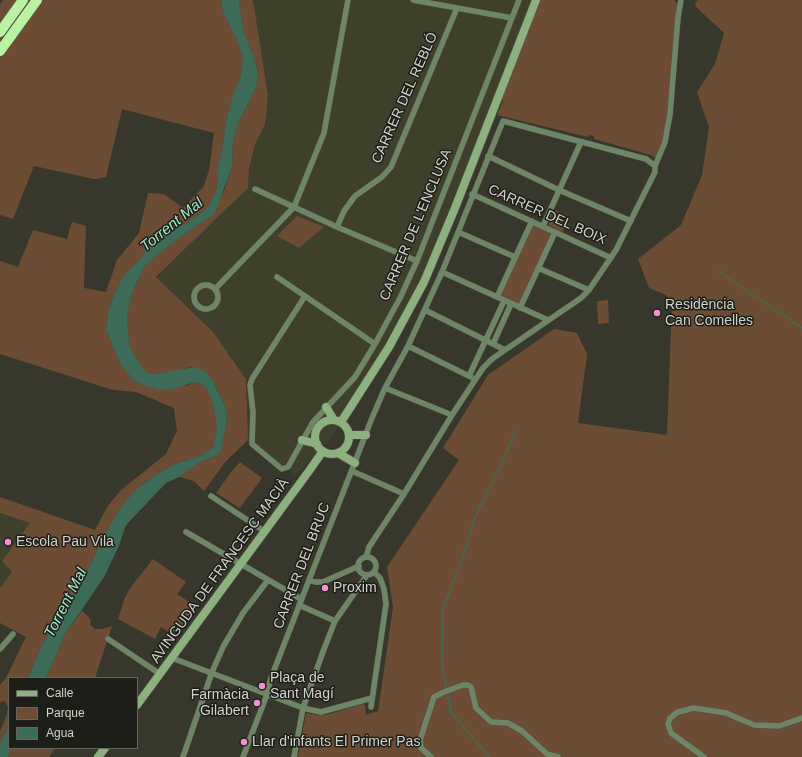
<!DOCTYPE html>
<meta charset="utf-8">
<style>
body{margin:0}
#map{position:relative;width:802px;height:757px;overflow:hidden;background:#37382b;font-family:Arial,sans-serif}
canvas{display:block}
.legend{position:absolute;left:8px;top:677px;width:130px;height:72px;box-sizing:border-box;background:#1e1e19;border:1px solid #666660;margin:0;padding:5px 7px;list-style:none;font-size:12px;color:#d1d2ca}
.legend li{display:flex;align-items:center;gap:8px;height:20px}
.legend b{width:20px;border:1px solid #666660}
</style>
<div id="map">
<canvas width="802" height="757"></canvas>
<ul class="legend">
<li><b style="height:5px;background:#8cb17f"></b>Calle</li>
<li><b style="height:11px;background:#6c4d34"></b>Parque</li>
<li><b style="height:11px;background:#3e6b57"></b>Agua</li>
</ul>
</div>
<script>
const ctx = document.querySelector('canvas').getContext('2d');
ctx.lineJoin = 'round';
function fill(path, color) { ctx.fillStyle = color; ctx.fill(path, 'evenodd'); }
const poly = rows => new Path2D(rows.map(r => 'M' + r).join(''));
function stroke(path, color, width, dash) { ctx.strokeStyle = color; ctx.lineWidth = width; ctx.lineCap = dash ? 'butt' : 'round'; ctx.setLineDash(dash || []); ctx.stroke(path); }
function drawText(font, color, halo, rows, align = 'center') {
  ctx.font = font + ' Arial,sans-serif'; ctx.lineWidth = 3; ctx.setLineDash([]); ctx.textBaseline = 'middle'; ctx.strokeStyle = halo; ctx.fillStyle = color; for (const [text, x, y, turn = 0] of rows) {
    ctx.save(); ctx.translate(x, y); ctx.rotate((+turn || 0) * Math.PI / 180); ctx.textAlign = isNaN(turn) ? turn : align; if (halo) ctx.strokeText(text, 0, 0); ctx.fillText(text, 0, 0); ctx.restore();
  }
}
const built = poly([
 [253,0,540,0,478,164,434,272,332,437,296,475,248,440,246,379,213,332,156,278,248,188,249,168,255,145,265,124,268,95],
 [0,513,30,523,2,561,12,572,0,588]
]);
const green = poly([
 [3,0,222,0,221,5,225,16,235,36,243,57,240,78,233,95,226,120,224,140,217,171,218,183,215,193,210,204,201,213,191,220,182,226,172,228,162,232,147,247,141,258,123,276,114,295,108,312,106,330,120,363,133,380,143,385,186,386,195,382,200,383,206,387,213,405,217,426,213,447,201,456,175,464,152,477,145,482,120,508,105,534,88,570,66,604,42,645,28,678,9,678,9,724,0,744,0,731,7,715,8,707,5,701,0,702,0,685,6,678,26,637,0,623,0,588,12,572,2,561,30,523,0,513,0,497,95,530,107,507,121,490,166,454,177,431,174,408,136,392,113,390,0,354,0,261,18,267,33,230,67,239,72,222,86,226,84,288,106,292,117,260,139,233,148,193,164,194,183,208,204,186,209,170,214,133,122,109,106,177,94,179,34,166,13,219,0,215,0,5],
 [239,0,253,0,268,95,265,124,255,145,249,168,248,188,156,277,213,332,246,379,248,440,226,461,204,491,194,481,179,477,200,462,213,457,221,451,226,426,227,415,225,405,219,392,212,379,204,370,190,367,176,371,161,373,152,374,147,373,137,360,130,347,128,332,127,317,131,297,136,283,146,265,164,249,202,222,210,218,224,191,232,167,233,141,239,121,249,102,257,84,258,74,255,60,244,33],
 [540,0,674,0,678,4,667,122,658,156,655,158,651,155,594,139,594,136,589,135,588,137,497,115,503,101,502,97],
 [698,0,802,0,802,757,298,757,306,713,318,715,326,715,363,704,365,705,366,715,378,711,393,607,387,567,459,460,443,448,488,375,554,329,577,333,587,354,578,423,667,435,672,304,666,295,649,288,638,259,681,225,702,175,709,127,697,92,715,64,724,33,695,6,696,2],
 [555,210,570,217,562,232,548,225],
 [297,216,324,227,299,248,277,236],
 [532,221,555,232,520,308,497,297],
 [608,300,609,323,598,324,597,301],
 [240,462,262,478,240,508,216,493,232,471],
 [153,559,186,582,177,594,197,607,176,637,161,627,155,639,118,619,124,600,130,588],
 [82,611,88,616,91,621,90,625,95,629,102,629,112,626,95,678,46,678,64,636],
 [12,748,55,748,49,757,8,757]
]);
const water = poly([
 [222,0,239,0,244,33,255,60,258,74,257,84,249,102,239,121,233,141,232,167,216,210,210,218,202,222,164,249,146,265,136,283,131,297,127,317,128,332,130,347,137,360,147,373,152,374,161,373,194,367,204,370,212,379,225,405,227,415,226,426,221,451,217,455,200,462,179,477,166,483,128,523,125,527,119,546,104,577,64,636,46,678,28,678,42,645,66,604,88,570,105,534,120,508,136,490,152,477,175,464,201,456,213,447,217,426,213,405,206,387,200,383,195,382,177,388,160,390,143,385,133,380,120,363,106,330,108,312,114,295,123,276,141,258,147,247,162,232,172,228,182,226,201,213,210,204,215,193,218,183,217,171,224,140,226,120,233,95,240,78,243,57,235,36,225,16,221,5],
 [9,724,9,748,12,748,8,757,0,757,0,744]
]);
const stream = poly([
 [718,271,802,328],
 [447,689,442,666,443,609,463,557,475,517,508,450,515,432],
 [447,693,451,712,489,757]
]);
const street = poly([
 [413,0,512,18],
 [488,156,559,190,631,221],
 [255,189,337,227,417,261],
 [472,194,611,258],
 [543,226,581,142],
 [337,227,344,211,355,196,382,177,391,167,457,8],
 [458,232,515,257],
 [538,268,589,290],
 [442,272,548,320],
 [277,277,375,344],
 '194 297a12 12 0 1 1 24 0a12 12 0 1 1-24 0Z',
 [215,289,294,207,324,133,348,0],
 [305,296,252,379,250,385,253,412,252,444,282,469,288,467,313,422,355,377,375,344,400,298,417,261,519,0],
 [497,297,532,221],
 [520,308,555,232],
 [425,310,505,350],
 [493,344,511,304],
 [408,346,471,377],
 [469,376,504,301],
 [385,388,452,415],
 [352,471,404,494],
 [211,496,264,531],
 [186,532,301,599],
 [366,557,369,547,404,494,452,415,483,368,492,359,505,350,581,298,589,290,616,250,655,172,655,166,665,142,670,114,678,17,681,0],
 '358 566a9 9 0 1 1 18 0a9 9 0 1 1-18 0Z',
 [309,580,315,582,323,582,359,566],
 [299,605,335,621],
 [108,639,160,674],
 [0,649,13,634],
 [172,658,303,708,321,712,372,698],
 [371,707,386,604,384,589,380,578,374,572],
 [183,757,212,672,223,647,243,613,268,580],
 [243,757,266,697,271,678,372,418,385,388,408,346,442,272,503,121,646,159,650,162,655,166],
 [294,757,303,708,324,649,335,621,367,575],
 [431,757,421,748,420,740,434,697,444,692,463,685,468,685,471,687,476,708,491,722,508,723,522,731,547,754,558,757],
 [704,757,671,733,668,724,670,718,678,712,694,708,726,713,754,725,779,726,802,718]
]);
const secondary = poly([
 [326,407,334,420],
 '315 437a17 17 0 1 1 34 0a17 17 0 1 1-34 0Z',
 [341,422,389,347,424,282,455,208,536,0],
 [349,435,366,435],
 [302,440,317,444],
 [338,453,355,463],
 [137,705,309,471,323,451],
 [98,757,105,748]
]);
const highway = poly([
 [0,32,23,0],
 [0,51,37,0]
]);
const markers = [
 [657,313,4,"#f591d3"],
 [8,542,4,"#f591d3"],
 [325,588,4,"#f591d3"],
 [262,686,4,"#f591d3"],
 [257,703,4,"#f591d3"],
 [244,742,4,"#f591d3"]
];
const streetNames = [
 ["CARRER DEL REBLÓ",405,98,-66],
 ["CARRER DEL BOIX",547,215,24],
 ["CARRER DE L'ENCLUSA",416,225,-67],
 ["CARRER DEL BRUC",302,566,-69],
 ["AVINGUDA DE FRANCESC MACIÀ",220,571,-54]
];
const poiNames = [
 ["Residència",665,305],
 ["Can Comelles",665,321],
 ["Escola Pau Vila",16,542],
 ["Proxim",333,588],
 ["Plaça de",270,678],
 ["Sant Magí",270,694],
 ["Farmàcia",249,695,"right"],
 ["Gilabert",249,711,"right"],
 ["Llar d'infants El Primer Pas",252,742]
];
const waterNames = [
 ["Torrent Mal",172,225,-39],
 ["Torrent Mal",66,603,-63]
];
fill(built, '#3f402c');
fill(green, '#6c4d34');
fill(water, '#3e6b57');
stroke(stream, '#3e6b57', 1.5);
stroke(street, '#535448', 6);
stroke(secondary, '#535448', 9);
stroke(highway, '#535448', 11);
stroke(street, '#6e8566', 5.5);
stroke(secondary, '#8cb17f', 8);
stroke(highway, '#b9f2a3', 10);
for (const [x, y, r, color] of markers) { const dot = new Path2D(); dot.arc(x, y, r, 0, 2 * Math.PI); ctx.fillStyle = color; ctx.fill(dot); stroke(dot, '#1e1e19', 1.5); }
drawText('14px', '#d1d2ca', '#1e1e19', streetNames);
drawText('14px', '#d1d2ca', '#1e1e19', poiNames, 'left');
drawText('italic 15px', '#a3eeca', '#1e1e19', waterNames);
</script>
